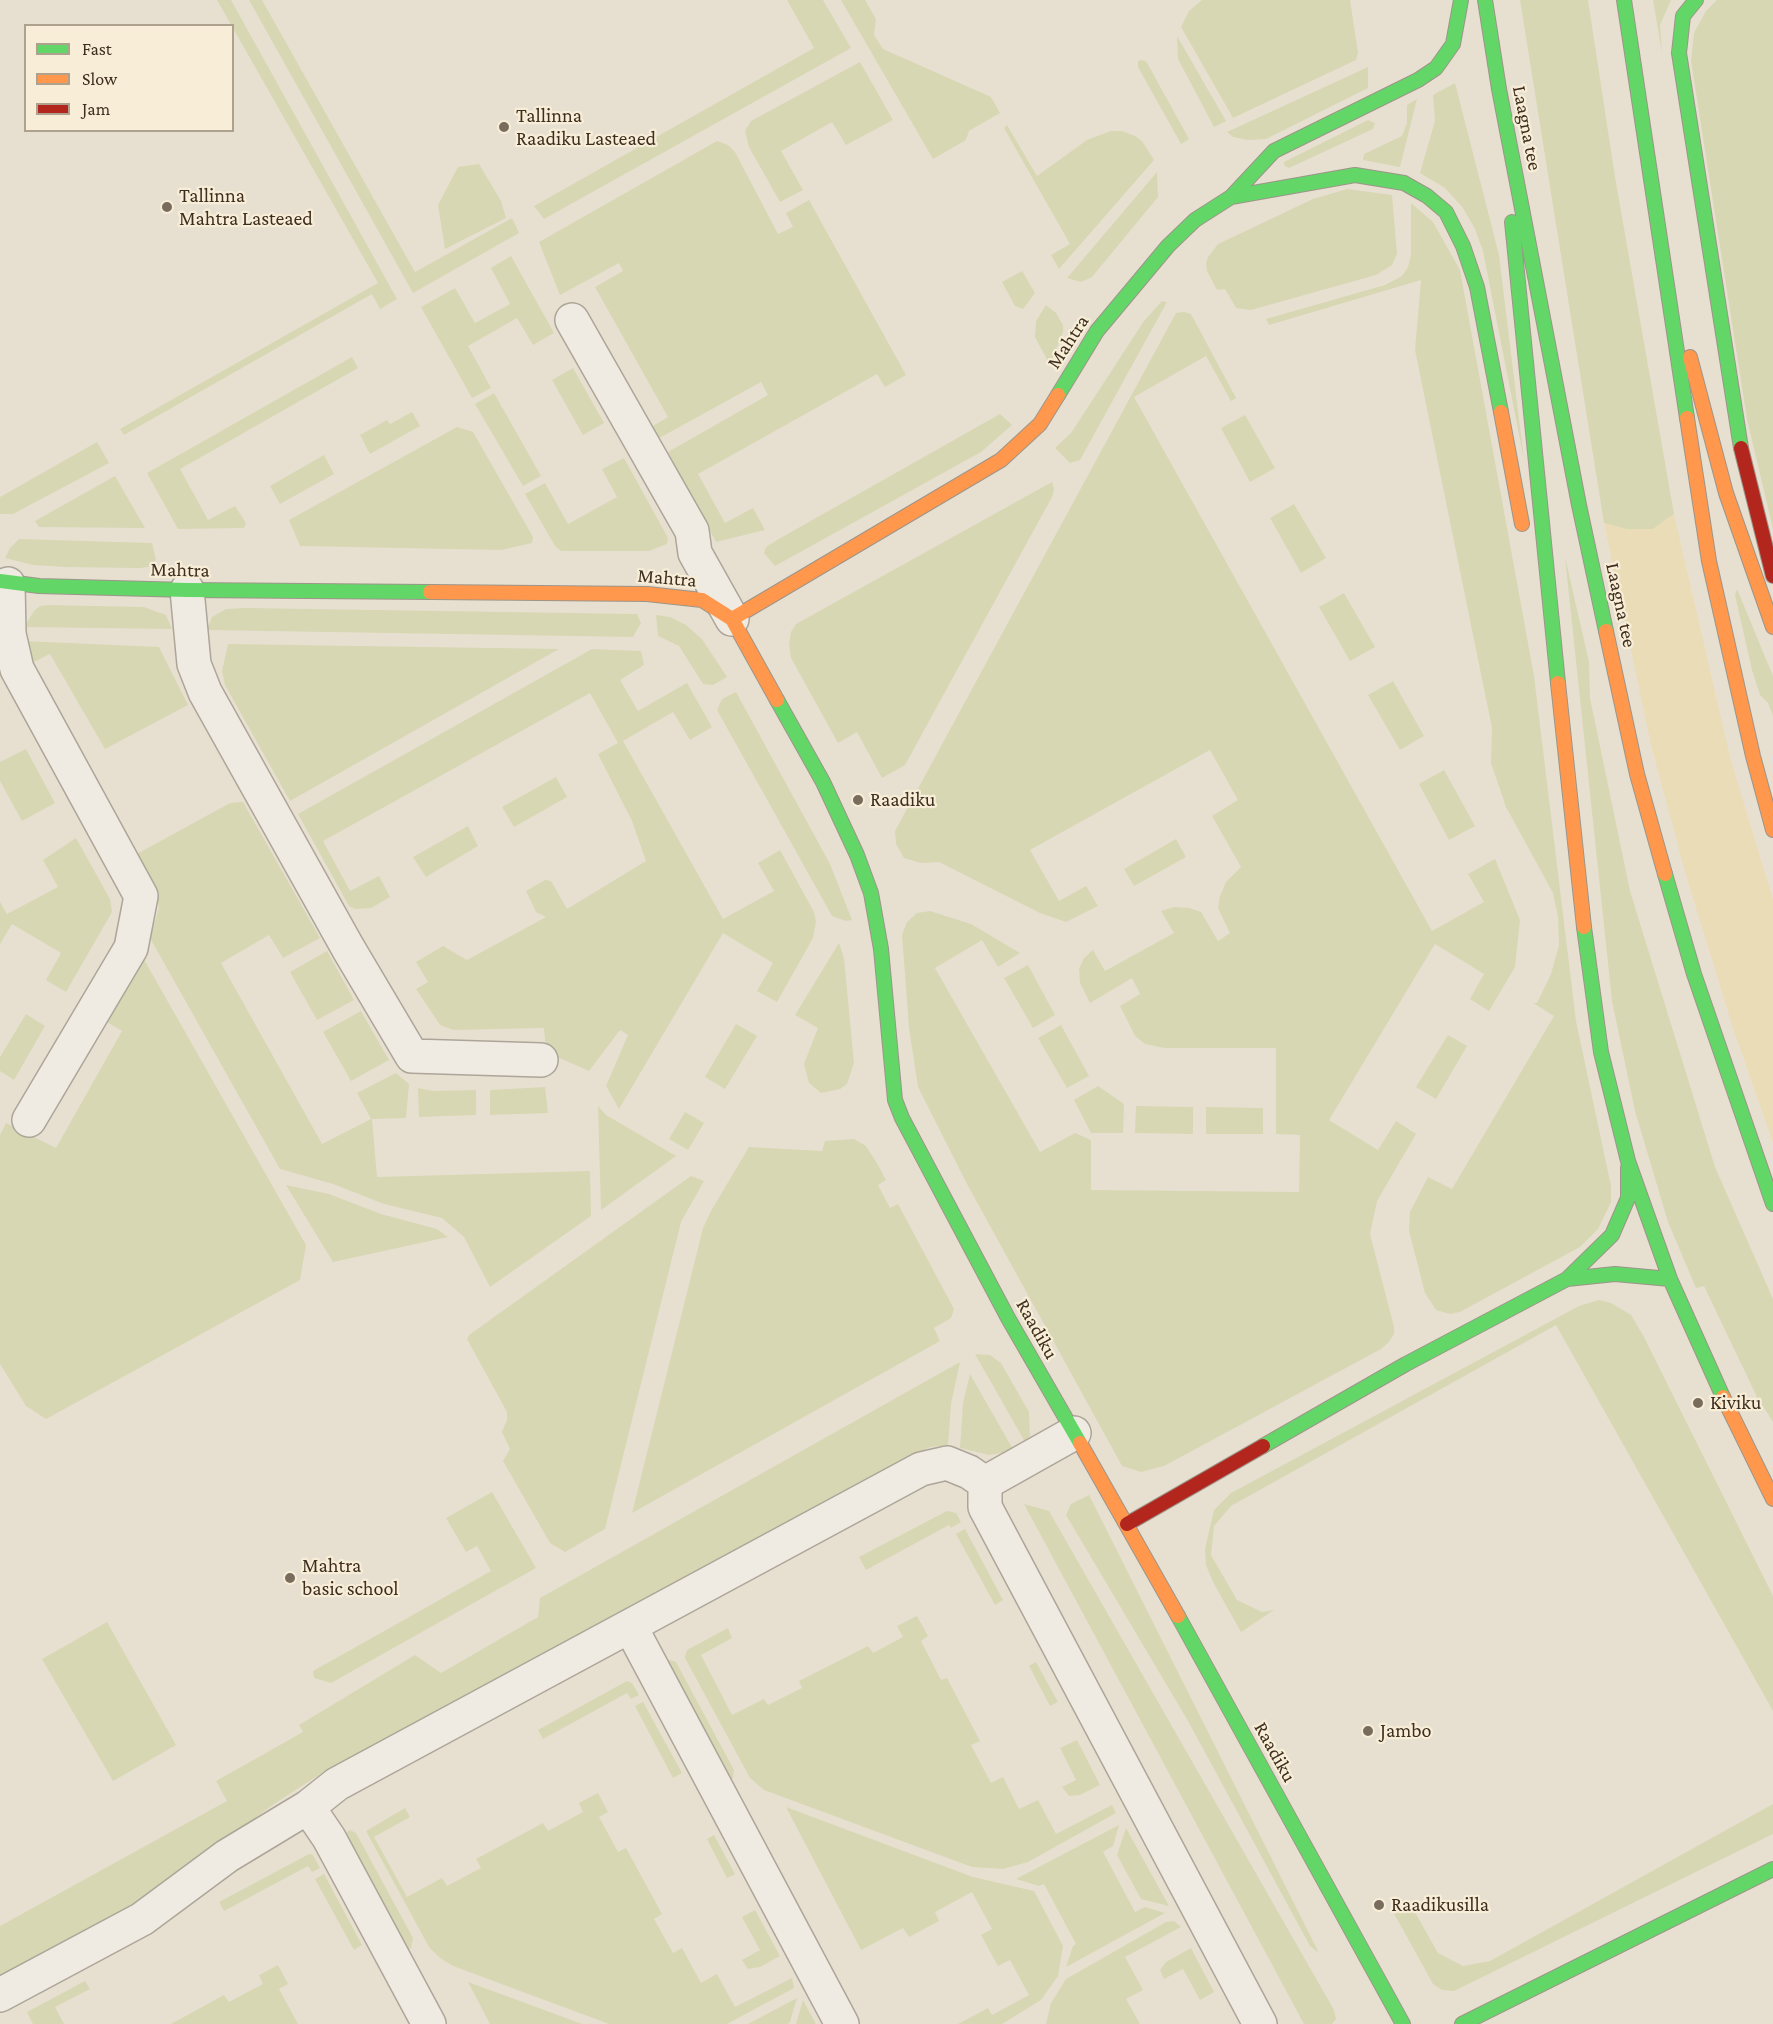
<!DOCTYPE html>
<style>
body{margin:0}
#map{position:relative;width:1773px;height:2024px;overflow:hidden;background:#e7e0d1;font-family:"Crimson Pro",serif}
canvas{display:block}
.legend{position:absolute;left:24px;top:24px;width:210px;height:108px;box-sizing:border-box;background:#f8eed7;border:2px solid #aea18d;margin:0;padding:8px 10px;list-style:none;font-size:18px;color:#3e2e1f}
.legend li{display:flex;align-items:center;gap:12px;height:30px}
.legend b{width:30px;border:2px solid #aea18d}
</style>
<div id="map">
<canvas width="1773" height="2024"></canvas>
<ul class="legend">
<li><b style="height:8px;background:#63d668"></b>Fast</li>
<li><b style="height:8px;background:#ff974d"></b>Slow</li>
<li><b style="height:8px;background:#b3261e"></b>Jam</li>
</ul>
</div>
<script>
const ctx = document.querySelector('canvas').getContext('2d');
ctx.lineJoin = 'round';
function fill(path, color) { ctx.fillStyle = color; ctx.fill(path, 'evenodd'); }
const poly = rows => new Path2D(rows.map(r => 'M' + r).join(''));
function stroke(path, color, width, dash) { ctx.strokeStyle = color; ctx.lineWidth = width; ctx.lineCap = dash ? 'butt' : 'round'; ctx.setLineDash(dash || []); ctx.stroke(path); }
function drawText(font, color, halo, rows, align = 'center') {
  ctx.font = font + ' "Crimson Pro",serif'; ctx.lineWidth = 4.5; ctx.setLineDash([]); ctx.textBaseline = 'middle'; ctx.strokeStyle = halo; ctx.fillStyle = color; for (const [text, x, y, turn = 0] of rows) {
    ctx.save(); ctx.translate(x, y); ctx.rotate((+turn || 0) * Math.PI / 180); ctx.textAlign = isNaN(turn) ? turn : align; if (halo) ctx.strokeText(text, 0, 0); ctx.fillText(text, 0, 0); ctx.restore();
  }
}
const green = poly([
 [217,0,231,0,397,299,380,309,372,294,124,435,120,429,378,283],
 [249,0,262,0,415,272,512,218,519,233,413,293],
 [787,0,823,0,851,48,544,219,534,206,814,48],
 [841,0,865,0,876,19,874,35,883,49,991,97,1000,113,969,131,966,140,933,159],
 [1202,0,1350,0,1358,53,1356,60,1233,118,1181,27,1189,11],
 [1520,0,1588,0,1615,177,1674,514,1653,529,1626,529,1604,523],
 [1653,0,1671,0,1660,25,1662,53],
 [1717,0,1773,0,1773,529,1747,419,1691,61,1694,33,1706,11],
 [1177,36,1226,121,1214,127,1178,59],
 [1141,60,1146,61,1189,139,1181,144,1138,67,1138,61],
 [860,62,893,120,846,145,832,122,781,151,803,190,780,202,749,147,745,131,751,121],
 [1368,67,1368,88,1266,139,1248,140,1233,137,1227,132],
 [1455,83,1499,255,1524,460,1483,251,1475,229,1463,208,1445,188,1420,173,1435,121,1433,95],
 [1417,99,1400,167,1363,160,1364,154,1402,136,1407,123,1407,105],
 [1368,120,1375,123,1373,129,1289,168,1284,165,1284,162],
 [1007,125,1037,176,1087,140,1111,131,1122,131,1135,136,1142,141,1154,160,1059,269,1051,255,1070,244,1004,128],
 [717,141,728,145,735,152,778,234,793,227,786,213,809,200,906,375,885,387,877,374,698,474,725,523,753,508,765,530,716,542,668,452,768,395,761,382,654,441,648,429,668,417,595,287,623,271,619,263,560,295,539,242],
 [479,164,501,201,506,218,445,249,438,205,458,167],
 [1157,172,1158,197,1092,277,1081,282,1067,278],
 [1347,189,1392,195,1397,254,1392,265,1376,275,1251,310,1236,308,1225,289,1217,290,1207,271,1206,263,1208,257,1218,244,1313,199],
 [1411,203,1433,222,1460,270,1534,676,1576,1021,1611,1186,1611,1202,1598,1229,1580,1247,1460,1312,1450,1314,1436,1310,1425,1293,1409,1231,1410,1212,1428,1177,1452,1189,1554,1016,1533,1003,1537,1003,1551,974,1559,945,1558,917,1553,893,1506,807,1491,763,1492,728,1415,350,1421,280,1269,325,1266,319,1385,285,1402,276,1408,267,1411,255],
 [511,256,554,333,533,345,517,318,468,346,491,388,472,398,421,307,455,288,475,323,510,304,491,268],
 [1022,271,1035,293,1023,309,1015,306,1002,282],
 [1162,301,1167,302,1080,460,1070,463,1055,448,1071,433,1144,321],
 [1046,305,1056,313,1063,325,1063,332,1050,365,1035,337,1036,321],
 [1184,312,1191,314,1236,398,1231,401,1206,356,1134,397,1432,931,1484,902,1468,874,1495,859,1520,920,1515,967,1489,1011,1470,999,1484,974,1435,944,1329,1120,1378,1150,1396,1121,1416,1134,1377,1201,1370,1234,1394,1327,1394,1334,1389,1342,1381,1349,1164,1466,1141,1472,1122,1466,967,1184,918,1087,909,1028,902,935,907,922,917,913,930,911,971,924,1020,953,998,967,982,940,935,968,1040,1152,1075,1133,1091,1140,1091,1190,1299,1192,1300,1135,1276,1134,1276,1048,1165,1048,1145,1044,1135,1036,1120,1006,1140,994,1132,978,1090,1003,1080,983,1079,969,1084,958,1093,950,1105,971,1174,933,1161,911,1174,907,1189,908,1201,912,1218,941,1230,933,1218,908,1220,896,1226,882,1241,867,1212,816,1238,800,1210,750,1030,850,1059,901,1086,886,1098,906,1066,922,1040,913,939,862,921,863,904,858,896,844,895,831,1176,313],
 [352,357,358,368,180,469,208,520,235,506,246,523,244,528,178,529,147,473],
 [573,368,604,423,583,435,552,380],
 [494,393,541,476,523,486,475,404],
 [412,412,420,426,370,454,360,435,387,420,390,424],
 [1000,414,1012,425,981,452,775,566,764,553,766,547,777,540],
 [1245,415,1275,468,1250,482,1221,428],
 [457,427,473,432,533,537,532,543,501,550,300,546,289,520],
 [97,442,109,463,13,514,0,514,0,497],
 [324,455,334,474,280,504,270,486],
 [624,458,668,538,667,544,649,551,561,551,555,546,525,494,545,483,568,524,617,497,602,469],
 [115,476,145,528,39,527,35,521],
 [1052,482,1054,489,1052,497,905,765,882,778,857,732,838,743,791,658,789,644,791,632,796,624],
 [1294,504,1326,558,1301,573,1270,518],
 [19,539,152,543,156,560,148,567,140,568,65,567,33,565,5,558,10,548],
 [1565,557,1589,662,1590,698,1630,891,1715,1167,1773,1299,1773,1422,1757,1397,1704,1286,1696,1288,1668,1222,1635,1111,1612,1001],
 [1737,589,1773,676,1773,716,1768,703,1760,695,1752,670,1735,595],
 [1344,593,1375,647,1350,661,1319,607],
 [50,605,144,607,166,615,172,629,24,627,34,611,40,606],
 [244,608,637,614,641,623,633,637,207,630,212,617,226,609],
 [656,615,670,617,686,625,702,639,727,677,713,685,703,684,679,646,658,636],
 [24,641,159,647,188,705,105,749,50,654,28,665],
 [228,644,559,649,290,801,225,685,222,671],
 [592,649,641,651,644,665,620,680,638,711,687,683,712,727,690,740,673,712,623,741,723,919,774,891,758,863,780,850,814,912,816,922,813,938,777,1002,757,991,773,963,723,933,619,1109,606,1086,628,1035,620,1030,589,1071,546,1052,544,1028,453,1030,440,1025,416,989,428,982,416,962,443,946,467,960,546,917,536,912,526,891,545,880,551,881,567,909,646,861,632,821,598,754,618,743,590,693,323,841,350,891,379,876,390,897,371,908,355,909,349,906,298,814],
 [1393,681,1424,736,1400,750,1368,695],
 [736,692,830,864,852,920,846,921,832,916,717,710,722,699],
 [26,749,55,803,22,821,0,781,0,762],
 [1444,770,1475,826,1449,840,1419,784],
 [556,777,567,797,514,827,502,807],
 [243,802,320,938,283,958,269,935,221,963,322,1144,371,1119,357,1093,396,1073,409,1084,406,1118,372,1119,377,1177,590,1171,591,1216,490,1287,464,1237,442,1218,384,1204,333,1184,280,1169,150,938,159,908,156,894,135,855,230,803],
 [468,826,478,846,426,877,413,857],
 [76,838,110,899,112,912,66,992,46,980,61,953,12,924,0,944,0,902,7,914,58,887,43,860],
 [1176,839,1186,857,1134,886,1124,869],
 [839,943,844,958,854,1063,847,1084,840,1089,821,1093,809,1083,804,1064,818,1028,795,1015],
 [327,951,354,1000,317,1020,290,972],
 [142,956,306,1245,300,1280,46,1419,26,1406,0,1364,0,1135,6,1123,56,1148,122,1031,100,1018],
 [1028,965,1055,1015,1033,1028,1004,978],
 [361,1011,389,1060,351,1081,323,1032],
 [26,1014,45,1026,14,1080,0,1071,0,1057],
 [736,1024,757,1036,725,1089,705,1077],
 [1061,1025,1089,1076,1067,1088,1038,1038],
 [1448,1035,1467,1046,1436,1099,1416,1087],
 [1098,1086,1124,1104,1123,1133,1091,1133,1074,1100],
 [545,1087,548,1113,490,1115,490,1090],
 [418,1088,433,1091,476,1090,476,1115,419,1117],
 [598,1106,606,1115,676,1156,601,1210],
 [1136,1106,1193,1107,1193,1134,1135,1133],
 [1206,1107,1263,1108,1263,1134,1206,1134],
 [685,1112,704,1123,688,1150,669,1139],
 [854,1139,866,1146,878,1165,886,1180,878,1185,890,1208,898,1204,954,1309,951,1318,934,1328,940,1341,632,1513,703,1228,711,1211,749,1147,822,1151,825,1141],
 [691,1176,704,1181,681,1222,605,1529,565,1552,550,1543,503,1461,510,1449,502,1432,507,1420,507,1412,467,1339,469,1335],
 [286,1185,329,1194,381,1214,437,1229,448,1237,333,1262],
 [1599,1300,1611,1303,1631,1315,1644,1337,1773,1596,1773,1711,1556,1325,1231,1506,1214,1526,1211,1555,1237,1600,1262,1612,1274,1610,1241,1632,1213,1582,1206,1565,1205,1549,1214,1510,1231,1493,1579,1306],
 [975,1354,990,1355,1001,1363,1029,1412,1030,1436,1025,1442],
 [960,1362,951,1404,948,1445,930,1447,325,1771,271,1806,193,1865,125,1912,0,1979,0,1926,227,1801,216,1781,303,1732,299,1725,415,1655,441,1673,538,1617,540,1598],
 [970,1374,1014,1451,989,1455,960,1448,963,1403],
 [492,1492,536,1568,331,1683,314,1678,313,1671,491,1571,477,1546,466,1552,446,1518],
 [1089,1495,1319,1953,1310,1946,1188,1721,1066,1515,1071,1504],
 [1024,1504,1049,1511,1334,2010,1336,2019,1332,2024,1304,2024],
 [947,1511,956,1513,961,1522,951,1528,949,1525,866,1570,859,1557],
 [965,1529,1003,1600,995,1605,956,1534],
 [917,1616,928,1636,921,1641,941,1680,947,1678,980,1741,971,1745,991,1783,1003,1777,1019,1809,1038,1800,1056,1834,1112,1805,1116,1813,1028,1862,1003,1869,972,1867,764,1790,750,1778,685,1658,687,1650,728,1628,732,1638,701,1655,732,1715,764,1699,768,1705,802,1688,799,1681,868,1646,873,1653,903,1637,897,1626],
 [107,1622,176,1745,113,1781,42,1659],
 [670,1660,676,1662,734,1770,733,1778,726,1783,661,1664],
 [1036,1662,1058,1702,1050,1706,1029,1666],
 [627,1681,632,1683,639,1695,631,1699,627,1693,543,1739,538,1730],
 [643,1702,682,1773,673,1778,635,1706],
 [1077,1740,1100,1785,1080,1795,1069,1796,1062,1787,1076,1780,1060,1748],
 [598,1793,608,1812,599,1817,618,1852,626,1848,662,1914,654,1919,673,1953,682,1948,701,1983,717,1974,735,2007,792,1978,794,1988,727,2024,609,2024,453,1966,440,1958,429,1947,366,1831,405,1808,410,1817,374,1837,407,1897,442,1878,447,1886,481,1868,476,1859,543,1823,548,1831,583,1812,579,1803],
 [1773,1804,1773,1834,1454,1991,1442,1990,1433,1984,1391,1908,1412,1907,1438,1953,1463,1966,1490,1961],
 [786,1807,973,1877,1034,1891,1063,1946,1058,1976,1041,2000,1002,2024,958,2024,988,2008,992,2015,1029,1995,1010,1960,998,1966,981,1935,992,1929,972,1892,935,1912,939,1921,909,1937,903,1928,861,1950],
 [1119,1825,1113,1846,1103,1852,1135,1912,1145,1907,1165,1913,1066,1967,1073,1946,1076,1944,1044,1884,1039,1886,1016,1879],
 [1126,1828,1169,1906,1141,1899,1117,1855],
 [350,1830,356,1833,413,1938,411,1948,405,1951,342,1835],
 [714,1835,735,1874,727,1878,707,1839],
 [309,1854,313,1855,320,1868,312,1872,308,1866,224,1911,219,1902],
 [324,1874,362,1945,354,1950,315,1879],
 [755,1910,780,1956,760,1967,748,1969,742,1960,760,1950,742,1917],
 [1174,1921,1181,1927,1125,1957,1143,1990,1126,1999,1140,2024,1046,2024,1051,2003,1066,1979,1166,1922],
 [1191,1948,1214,1992,1200,2000,1183,1969,1164,1979,1160,1970,1166,1962],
 [278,1965,288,1984,279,1989,298,2024,171,2024,224,1995,229,2002,263,1984,259,1975],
 [85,1981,90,1989,55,2007,64,2024,33,2024,27,2012],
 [468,1982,558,2015,582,2024,490,2024],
 [797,1998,790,2022,787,2024,748,2024],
 [803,2000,816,2024,796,2024]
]);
const sand = poly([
 [1674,514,1731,761,1773,899,1773,1143,1733,1028,1685,872,1651,745,1604,523,1626,529,1653,529]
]);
const street = poly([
 [572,320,692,531,695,553,732,619],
 [8,584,9,634,17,669,141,896,131,948,29,1120],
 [187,590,194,664,205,692,348,948,412,1056,541,1060],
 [1074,1433,985,1483,985,1507,1260,2024],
 [630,1626,842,2024],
 [0,1995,142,1919,227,1856,308,1807],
 [429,2024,329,1838,308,1807,337,1784,921,1469,947,1463,969,1472,985,1483]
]);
const fast = poly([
 [1485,0,1499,89,1579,505,1606,631],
 [1624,0,1687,418],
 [1696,0,1683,16,1679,53,1741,448],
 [1231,197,1355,175,1404,183,1427,196,1446,212,1463,246,1477,287,1501,412],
 [1512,222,1558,683],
 [1058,395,1097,331,1168,246,1195,220,1231,197,1274,151,1418,80,1436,68,1453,44,1461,0],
 [0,581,39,586,187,590,430,592],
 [777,700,823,782,857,855,871,893,881,949,895,1100,902,1118,1008,1318,1080,1443],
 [1665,874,1694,974,1773,1204],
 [1584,927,1601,1052,1628,1161,1670,1279,1723,1397],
 [1567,1279,1615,1274,1670,1279],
 [1263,1446,1406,1364,1567,1279,1612,1235,1628,1198,1628,1168],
 [1178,1616,1403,2024],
 [1462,2024,1773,1869]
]);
const slow = poly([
 [1690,357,1726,493,1773,627],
 [1501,412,1522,524],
 [1687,418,1709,561,1753,756,1773,830],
 [430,592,647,594,702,600,732,619,777,700],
 [732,619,1001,460,1040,424,1058,395],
 [1606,631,1637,774,1665,874],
 [1558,683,1584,927],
 [1723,1397,1773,1499],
 [1080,1443,1178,1616]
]);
const jam = poly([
 [1741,448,1773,576],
 [1127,1524,1263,1446]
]);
const markers = [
 [504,127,6,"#796c5d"],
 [167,207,6,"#796c5d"],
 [858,800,6,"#796c5d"],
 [1698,1403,6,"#796c5d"],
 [290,1578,6,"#796c5d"],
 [1368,1731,6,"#796c5d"],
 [1379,1905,6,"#796c5d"]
];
const poiNames = [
 ["Tallinna",516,116],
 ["Raadiku Lasteaed",516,139],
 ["Tallinna",179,196],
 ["Mahtra Lasteaed",179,219],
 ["Raadiku",870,800],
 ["Kiviku",1710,1403],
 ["Mahtra",302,1566],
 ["basic school",302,1589],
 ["Jambo",1380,1731],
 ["Raadikusilla",1391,1905]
];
const streetNames = [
 ["Laagna tee",1527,128,79],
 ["Mahtra",1068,342,-57],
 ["Mahtra",180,570,1],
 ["Mahtra",667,578,5],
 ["Laagna tee",1621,605,78],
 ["Raadiku",1037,1329,61],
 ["Raadiku",1275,1752,61]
];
fill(green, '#d7d7b3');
fill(sand, '#ebdcb8');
stroke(street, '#ada599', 36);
stroke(fast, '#9d9589', 16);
stroke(slow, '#9d9589', 16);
stroke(jam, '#9d9589', 16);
stroke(street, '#f0ebe2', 33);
stroke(fast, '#63d668', 14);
stroke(slow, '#ff974d', 14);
stroke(jam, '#b3261e', 14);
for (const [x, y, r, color] of markers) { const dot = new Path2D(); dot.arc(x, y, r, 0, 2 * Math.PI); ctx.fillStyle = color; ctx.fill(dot); stroke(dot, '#f8eed7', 2); }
drawText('20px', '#3e2e1f', '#f8eed7', poiNames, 'left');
drawText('20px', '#3e2e1f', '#f8eed7', streetNames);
</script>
